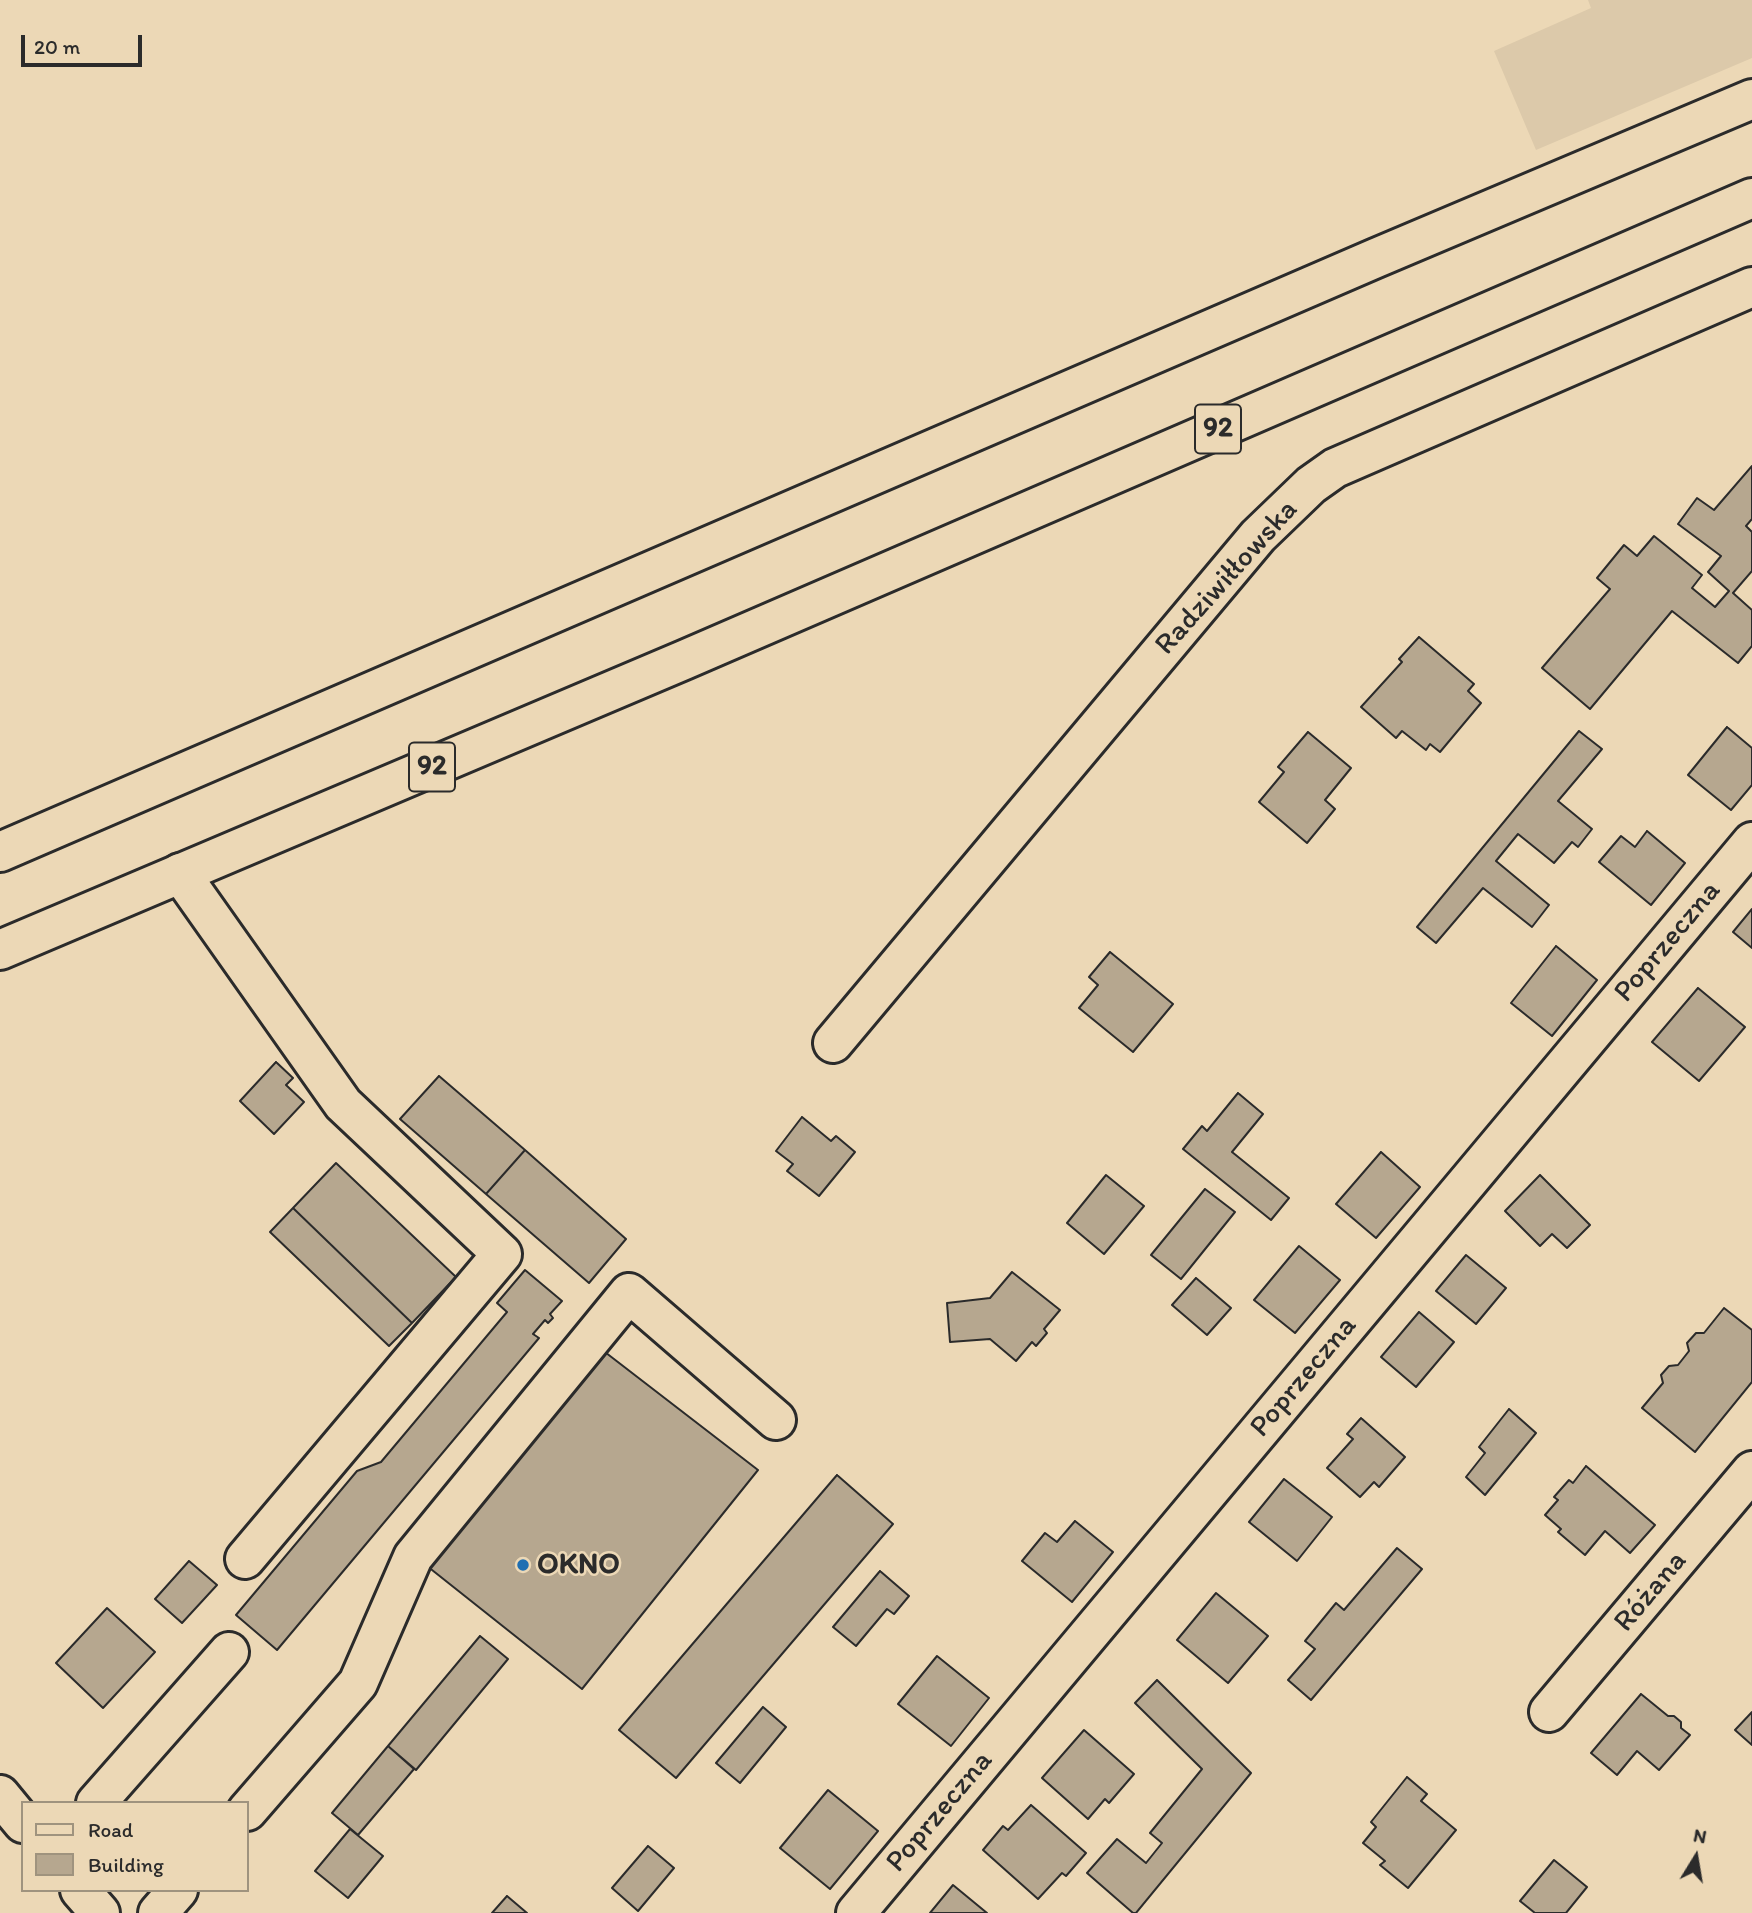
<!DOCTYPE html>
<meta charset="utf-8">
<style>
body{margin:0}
#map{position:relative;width:1752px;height:1913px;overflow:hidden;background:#ecd8b6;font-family:Itim,sans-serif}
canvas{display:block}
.legend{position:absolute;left:21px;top:1801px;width:228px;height:91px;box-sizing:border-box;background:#ecd8b6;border:2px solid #9f937e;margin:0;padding:9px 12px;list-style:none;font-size:21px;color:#2b2b2b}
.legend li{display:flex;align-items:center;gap:14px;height:35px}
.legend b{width:35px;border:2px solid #9f937e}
.north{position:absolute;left:1661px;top:1822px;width:70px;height:70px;-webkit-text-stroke:5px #ecd8b6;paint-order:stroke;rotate:11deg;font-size:19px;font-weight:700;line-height:28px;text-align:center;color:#2b2b2b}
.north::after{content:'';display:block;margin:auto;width:24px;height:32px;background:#2b2b2b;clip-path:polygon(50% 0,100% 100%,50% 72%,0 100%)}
.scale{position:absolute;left:21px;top:35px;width:121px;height:32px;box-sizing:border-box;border:4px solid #2b2b2b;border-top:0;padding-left:9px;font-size:21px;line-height:24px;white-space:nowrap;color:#2b2b2b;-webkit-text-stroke:5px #ecd8b6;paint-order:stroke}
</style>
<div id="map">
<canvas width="1752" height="1913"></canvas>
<ul class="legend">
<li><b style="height:9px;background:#ecd8b6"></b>Road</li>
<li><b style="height:19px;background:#b6a78f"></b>Building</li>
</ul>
<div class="north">N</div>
<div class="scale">20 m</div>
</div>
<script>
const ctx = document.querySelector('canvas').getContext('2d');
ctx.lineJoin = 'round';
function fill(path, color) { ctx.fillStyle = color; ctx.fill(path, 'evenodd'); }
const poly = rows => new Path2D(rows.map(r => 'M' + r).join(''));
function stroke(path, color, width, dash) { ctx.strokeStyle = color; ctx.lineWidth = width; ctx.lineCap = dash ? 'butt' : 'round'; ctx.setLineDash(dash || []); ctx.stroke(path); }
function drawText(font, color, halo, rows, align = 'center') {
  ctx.font = font + ' Itim,sans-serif'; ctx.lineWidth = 5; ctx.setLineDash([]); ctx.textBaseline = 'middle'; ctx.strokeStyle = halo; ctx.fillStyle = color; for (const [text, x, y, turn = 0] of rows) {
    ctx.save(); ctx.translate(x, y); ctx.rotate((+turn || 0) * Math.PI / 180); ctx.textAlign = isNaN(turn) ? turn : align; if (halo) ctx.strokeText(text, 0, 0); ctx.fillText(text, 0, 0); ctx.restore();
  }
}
const built = poly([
 [1588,0,1752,0,1752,58,1536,150,1494,51,1591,8]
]);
const building = poly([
 [1752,466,1752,519,1746,526,1752,532,1752,571,1733,593,1752,610,1752,646,1738,663,1672,611,1590,709,1542,668,1610,589,1597,578,1624,545,1637,556,1654,536,1702,575,1692,588,1715,607,1729,591,1708,572,1721,556,1678,524,1697,498,1714,510,1752,466],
 [1419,637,1474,684,1468,691,1481,703,1440,752,1430,744,1426,750,1402,731,1396,738,1361,707,1402,662,1399,659,1419,637],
 [1727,727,1752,748,1752,785,1731,810,1688,775,1727,727],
 [1579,731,1602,749,1558,801,1592,829,1578,847,1572,842,1554,863,1518,834,1496,861,1549,905,1532,927,1483,888,1436,943,1417,927,1579,731],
 [1308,732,1351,768,1325,800,1335,809,1307,843,1259,802,1284,772,1278,767,1308,732],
 [1647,831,1685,863,1651,905,1599,862,1621,836,1635,847,1647,831],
 [1752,909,1752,948,1733,932,1752,909],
 [1556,946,1597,980,1552,1036,1511,1003,1556,946],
 [1110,952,1173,1004,1133,1052,1079,1008,1098,985,1089,977,1110,952],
 [1698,988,1745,1027,1699,1081,1652,1042,1698,988],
 [276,1062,293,1078,286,1085,304,1102,274,1134,240,1101,276,1062],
 [439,1076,525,1150,486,1194,400,1119,439,1076],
 [1238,1093,1263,1114,1232,1152,1289,1198,1271,1220,1183,1149,1202,1126,1207,1131,1238,1093],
 [802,1117,831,1141,836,1136,855,1152,819,1196,787,1171,793,1164,776,1151,802,1117],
 [525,1150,626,1239,589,1283,486,1194,525,1150],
 [1381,1152,1420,1187,1376,1238,1336,1204,1381,1152],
 [336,1163,456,1277,412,1323,293,1208,336,1163],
 [1106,1175,1144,1206,1104,1254,1067,1223,1106,1175],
 [1540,1175,1590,1225,1567,1248,1552,1234,1540,1246,1505,1211,1540,1175],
 [1205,1189,1235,1212,1181,1279,1151,1255,1205,1189],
 [293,1208,412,1323,389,1346,270,1232,293,1208],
 [1299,1246,1340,1280,1295,1333,1254,1300,1299,1246],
 [1466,1255,1506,1288,1476,1324,1436,1291,1466,1255],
 [525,1270,562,1301,550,1314,553,1318,548,1323,545,1320,533,1334,539,1338,277,1650,236,1615,357,1471,381,1462,507,1312,497,1303,525,1270],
 [1012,1272,1060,1310,1044,1329,1047,1333,1036,1346,1032,1342,1016,1361,990,1339,950,1342,947,1303,990,1298,1012,1272],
 [1196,1278,1231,1308,1207,1335,1172,1305,1196,1278],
 [1724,1308,1752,1330,1752,1382,1695,1452,1642,1408,1663,1383,1661,1375,1669,1366,1678,1365,1689,1351,1687,1343,1696,1333,1704,1333,1724,1308],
 [1419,1312,1454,1342,1416,1387,1381,1357,1419,1312],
 [601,1349,758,1470,582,1689,427,1566,601,1349],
 [1509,1409,1536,1433,1485,1495,1466,1477,1485,1453,1479,1447,1509,1409],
 [1361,1418,1405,1457,1379,1487,1374,1482,1360,1497,1327,1468,1353,1439,1347,1434,1361,1418],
 [1586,1466,1655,1525,1630,1553,1605,1531,1585,1555,1558,1532,1561,1529,1545,1515,1558,1500,1554,1497,1569,1480,1573,1483,1586,1466],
 [837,1475,893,1524,676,1778,619,1730,837,1475],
 [1284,1479,1332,1517,1297,1561,1249,1522,1284,1479],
 [1075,1521,1113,1552,1072,1602,1022,1561,1045,1533,1057,1542,1075,1521],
 [1397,1548,1422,1569,1311,1700,1288,1680,1315,1649,1305,1641,1336,1603,1344,1610,1397,1548],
 [189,1561,217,1585,182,1623,155,1599,189,1561],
 [880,1571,909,1596,894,1614,887,1609,856,1646,833,1627,880,1571],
 [1216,1593,1268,1636,1228,1683,1177,1640,1216,1593],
 [107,1608,155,1652,103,1708,56,1663,107,1608],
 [480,1636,508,1659,416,1770,388,1746,480,1636],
 [937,1656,989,1698,951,1746,898,1704,937,1656],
 [1157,1680,1251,1773,1136,1913,1133,1913,1087,1873,1117,1839,1146,1863,1162,1843,1150,1833,1202,1769,1135,1703,1157,1680],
 [1641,1694,1668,1716,1674,1716,1681,1722,1681,1728,1690,1735,1659,1770,1637,1751,1617,1775,1591,1753,1641,1694],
 [763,1707,786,1727,740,1783,716,1763,763,1707],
 [1752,1712,1752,1745,1735,1730,1752,1712],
 [1084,1730,1134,1774,1109,1803,1105,1799,1088,1819,1042,1778,1084,1730],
 [388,1746,414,1769,358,1835,332,1813,388,1746],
 [1407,1777,1427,1794,1421,1801,1456,1830,1408,1888,1380,1865,1385,1861,1363,1843,1376,1827,1371,1822,1407,1777],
 [828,1790,878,1831,830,1889,780,1848,828,1790],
 [1031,1805,1086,1853,1066,1876,1062,1873,1038,1899,983,1850,1003,1826,1008,1830,1031,1805],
 [350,1829,383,1856,348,1898,315,1871,350,1829],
 [648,1846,674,1868,638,1911,612,1888,648,1846],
 [1554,1860,1587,1887,1566,1913,1535,1913,1520,1901,1554,1860],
 [953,1885,987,1913,930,1913,953,1885],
 [507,1896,527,1913,492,1913,507,1896]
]);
const minor = poly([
 [0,852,1376,258,1752,99],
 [180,873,343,1104,502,1254,245,1559],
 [833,1043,1258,536,1311,485,1335,468,1752,287],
 [1549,1712,1752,1471],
 [0,1795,23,1823],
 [96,1803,229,1652],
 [247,1811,358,1683,413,1557,629,1293,776,1420],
 [80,1890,100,1913],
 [158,1913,178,1890],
 [856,1913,1752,842]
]);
const major = poly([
 [0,950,684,660,1752,198]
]);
const markers = [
 [523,1565,7,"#1f6fb2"]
];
const shields = [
 [1218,429,46],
 [432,767,46]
];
const shieldNames = [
 ["92",1218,429],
 ["92",432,767]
];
const streetNames = [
 ["Radziwiłłowska",1227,578,-48],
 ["Poprzeczna",1668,942,-50],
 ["Poprzeczna",1304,1377,-50],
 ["Różana",1651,1592,-50],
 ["Poprzeczna",940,1812,-50]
];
const poiNames = [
 ["OKNO",537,1565]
];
fill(built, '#dcc9aa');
fill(building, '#b6a78f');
stroke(building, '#2b2b2b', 2);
stroke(minor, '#2b2b2b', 44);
stroke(major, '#2b2b2b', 44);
stroke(minor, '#ecd8b6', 38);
stroke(major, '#ecd8b6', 38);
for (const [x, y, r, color] of markers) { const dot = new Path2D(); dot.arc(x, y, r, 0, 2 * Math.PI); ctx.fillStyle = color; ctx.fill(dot); stroke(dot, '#ecd8b6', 2.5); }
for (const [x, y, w] of shields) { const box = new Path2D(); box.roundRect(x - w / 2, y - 24.5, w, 49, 5); ctx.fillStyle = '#ecd8b6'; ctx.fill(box); stroke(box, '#2b2b2b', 2); }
drawText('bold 28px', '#2b2b2b', null, shieldNames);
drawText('30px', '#2b2b2b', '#ecd8b6', streetNames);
drawText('bold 30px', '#2b2b2b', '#ecd8b6', poiNames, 'left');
</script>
